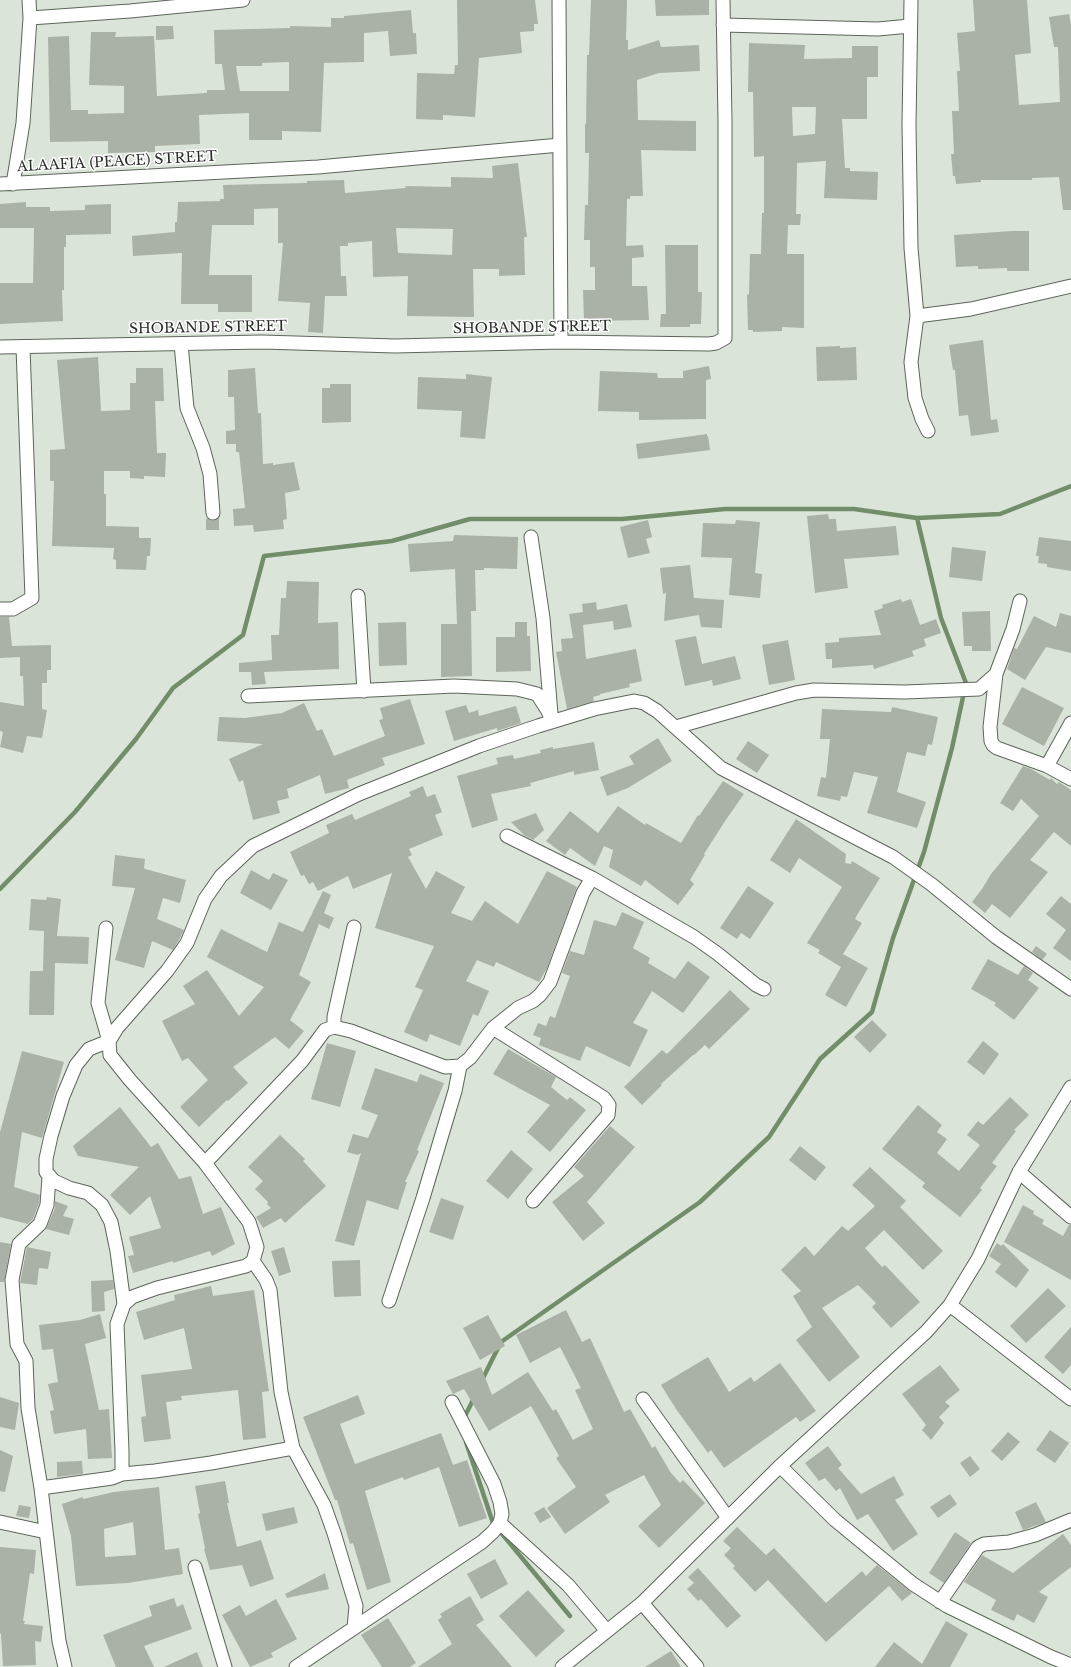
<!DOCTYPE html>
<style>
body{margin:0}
canvas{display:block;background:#dbe4d8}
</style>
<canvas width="1071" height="1667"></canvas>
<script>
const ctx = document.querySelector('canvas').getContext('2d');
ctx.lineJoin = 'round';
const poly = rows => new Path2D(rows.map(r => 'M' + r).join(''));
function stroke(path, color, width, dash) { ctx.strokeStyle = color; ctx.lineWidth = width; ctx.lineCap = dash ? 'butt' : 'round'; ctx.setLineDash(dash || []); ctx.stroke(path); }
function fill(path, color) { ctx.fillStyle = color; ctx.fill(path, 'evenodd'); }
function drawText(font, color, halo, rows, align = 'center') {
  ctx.font = font + ' "Libre Baskerville",serif'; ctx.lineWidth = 3; ctx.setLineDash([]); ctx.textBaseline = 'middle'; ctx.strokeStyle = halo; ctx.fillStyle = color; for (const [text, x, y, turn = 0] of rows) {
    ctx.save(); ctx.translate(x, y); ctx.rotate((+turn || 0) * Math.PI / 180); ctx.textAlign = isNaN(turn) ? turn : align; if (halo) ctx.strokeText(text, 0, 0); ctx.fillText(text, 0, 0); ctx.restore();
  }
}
const stream = poly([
 [0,889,75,812,136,739,173,688,243,635,264,556,392,541,470,519,622,519,725,509,854,509,917,518,1000,514,1071,486],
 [482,1380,501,1342,700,1202,769,1137,820,1059,872,1012,893,938,924,852,952,748,966,683,941,618,917,518],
 [464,1418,474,1398],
 [466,1442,493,1523,570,1616]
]);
const building = poly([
 [457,0,535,0,538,24,534,24,534,31,520,32,522,53,479,58,475,117,443,115,443,120,416,119,417,73,454,74,455,65,458,65],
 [591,0,627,0,626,40,628,40,628,50,659,40,661,47,699,45,700,71,659,73,637,80,638,120,696,121,696,151,641,150,643,196,630,196,630,199,627,199,626,246,643,245,644,257,632,258,632,286,647,286,649,320,584,321,583,290,595,290,595,267,590,267,590,240,584,240,585,205,588,205,589,153,585,153,585,124,586,124,587,55,589,55],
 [655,0,709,0,709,15,656,16],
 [973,0,1027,0,1031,53,1015,55,1019,105,1060,102,1058,47,1054,47,1049,17,1069,14,1071,25,1071,210,1063,210,1059,177,1032,178,1032,180,981,180,981,182,956,184,955,176,953,176,951,154,954,154,952,111,959,111,957,71,960,71,957,33,975,31],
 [411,10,413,33,416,33,417,54,390,56,388,31,364,33,364,62,324,63,321,132,282,131,282,140,249,140,249,113,199,115,200,144,155,146,155,152,108,153,108,141,50,142,48,37,69,36,71,110,88,110,88,114,124,113,124,86,89,85,91,32,116,32,115,37,154,36,157,96,207,93,207,90,225,90,222,64,215,64,214,30,290,28,290,26,331,27,331,18,344,18,344,16],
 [289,62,289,91,240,91,236,66,262,66,262,63],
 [156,26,173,26,174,39,156,40],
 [749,43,805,45,804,59,852,58,852,46,878,46,878,77,867,77,867,119,842,119,845,168,850,168,850,171,878,172,877,200,824,198,826,161,797,163,796,214,801,214,800,225,788,225,787,254,804,254,804,328,782,327,782,331,753,332,753,330,748,330,747,295,749,294,750,254,761,254,762,213,764,213,764,156,754,157,753,92,748,92],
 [792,107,816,107,815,134,793,136],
 [518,163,527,237,524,237,525,275,499,276,499,269,473,269,474,317,407,316,408,276,373,277,372,241,348,243,348,246,340,246,341,276,346,276,347,296,325,296,323,333,308,332,310,303,278,301,283,243,278,243,278,208,254,209,254,225,212,225,209,275,252,275,252,312,218,312,218,304,181,304,182,253,133,256,132,236,175,232,175,222,177,222,178,202,220,201,220,199,224,199,223,185,307,183,307,181,344,180,345,193,406,188,405,186,451,187,451,177,493,178,492,166],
 [396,228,453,229,452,255,398,253],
 [26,202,26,207,50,207,50,211,85,210,85,205,111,204,111,234,66,235,66,247,64,247,64,290,62,290,63,321,0,324,0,283,33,283,34,228,0,228,0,204],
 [1012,231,1029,231,1029,271,1007,271,1007,268,978,269,978,266,956,267,954,235],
 [665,245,698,245,698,292,702,292,701,324,690,324,690,327,660,327,661,314,666,314],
 [983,340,991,420,997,419,999,432,971,436,968,415,959,416,955,370,953,370,949,345],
 [840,346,840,348,856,347,857,380,817,381,816,347],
 [98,357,101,411,130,410,130,383,136,383,136,368,163,368,164,401,155,401,157,453,166,453,165,477,144,476,144,479,130,478,130,471,104,471,104,494,106,494,106,526,139,527,139,538,151,538,150,556,147,556,146,570,116,569,116,560,113,559,114,548,52,546,54,481,50,481,50,450,65,449,57,360],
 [709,366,711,379,706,380,706,419,639,420,639,412,598,411,600,371,657,373,658,378,683,378,683,371],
 [255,368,258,413,261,413,263,464,273,463,273,465,294,462,300,490,285,493,287,519,283,520,284,529,254,532,253,525,234,526,233,509,245,508,239,452,236,452,236,444,226,444,226,431,235,430,234,397,228,397,228,370],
 [466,374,492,377,485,439,460,437,462,411,417,409,418,377,466,379],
 [330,384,351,384,351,422,322,423,322,388,330,388],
 [707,434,707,436,708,436,710,450,638,459,636,444],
 [828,514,829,519,836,519,837,531,896,526,899,555,844,559,848,588,815,593,807,516],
 [207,518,213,521,219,518,219,530,206,530,206,519],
 [648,520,652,537,646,539,650,553,628,558,620,527],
 [736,520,760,522,755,573,762,574,760,598,729,595,732,558,701,557,703,523,735,524],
 [454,535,518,537,517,569,484,568,484,570,475,570,476,611,471,611,472,676,441,677,441,624,457,624,455,569,410,572,408,544,453,541],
 [1039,537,1071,541,1071,571,1047,567,1047,564,1038,563,1039,556,1036,556],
 [952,547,986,551,982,581,949,577],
 [690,565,694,598,724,600,722,628,701,627,699,615,664,621,666,593,663,594,660,568],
 [287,581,319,582,318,623,338,622,339,669,264,672,266,684,252,685,251,672,239,672,239,663,272,660,271,635,279,635,281,598,286,598],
 [901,599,902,602,911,599,920,625,936,619,941,633,924,639,926,646,912,651,914,656,874,669,873,665,832,668,832,659,826,659,825,643,839,642,839,638,881,635,874,611,883,608,882,605],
 [596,602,597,610,627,604,632,627,614,630,613,621,583,625,586,659,636,649,642,681,629,684,630,687,600,694,600,695,593,697,594,701,567,709,556,652,562,651,561,639,573,638,569,614,583,612,582,604],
 [990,611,991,651,972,651,972,646,964,646,962,612],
 [1060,613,1071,616,1071,653,1046,647,1025,680,1007,669,1014,648,1017,649,1034,616,1056,627],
 [0,617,9,617,12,646,51,645,51,670,47,670,47,683,42,683,42,709,47,710,42,738,27,736,23,753,0,747,3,732,0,731,0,702,24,706,23,676,20,676,20,657,0,658],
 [406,622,407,665,379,666,378,623],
 [515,622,527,622,527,636,530,636,531,671,496,672,496,637,515,637],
 [696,636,702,664,735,656,741,679,713,686,712,680,685,686,675,640],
 [788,640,795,680,769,685,762,645],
 [1022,687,1064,708,1044,746,1002,724],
 [410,699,425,744,382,758,385,765,347,780,349,788,325,794,320,775,287,789,289,798,277,801,280,813,253,820,243,780,239,782,229,759,263,744,217,741,219,717,245,718,282,713,304,703,317,731,322,729,334,756,385,736,379,720,383,719,380,708],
 [466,705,469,713,478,710,479,716,516,706,521,723,497,731,497,728,454,741,445,711],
 [892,707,938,717,932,745,928,744,925,756,907,752,897,792,926,802,917,828,867,813,878,777,854,772,847,797,841,796,840,801,817,796,821,777,826,778,830,739,820,739,822,709,891,712],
 [658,738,672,761,628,788,607,796,600,777,634,764,629,756],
 [748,741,769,755,757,773,736,759],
 [594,742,599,770,574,775,574,771,530,783,531,786,491,794,498,820,472,828,457,776,498,764,496,758,513,755,514,759,541,753,540,750,553,747,553,749],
 [1023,766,1031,769,1050,780,1051,778,1057,784,1059,782,1071,790,1071,846,1054,832,1030,860,1048,872,1010,918,992,904,985,913,972,902,982,889,991,874,1039,816,1021,799,1013,811,1000,803],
 [723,781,744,794,725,821,704,854,705,855,690,880,694,884,678,905,645,880,641,886,609,867,613,850,604,846,595,866,570,848,565,855,546,841,570,811,598,833,618,806,645,825,646,823,681,843,698,815,699,816],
 [423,786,427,797,435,794,442,812,435,815,443,835,409,849,412,855,408,857,426,889,436,871,465,887,451,913,472,921,485,901,518,924,547,871,577,887,547,968,539,982,496,962,494,967,477,960,466,981,489,991,478,1016,473,1014,460,1046,430,1034,427,1042,404,1032,423,990,415,987,434,946,375,928,392,873,353,889,348,876,318,891,313,882,309,884,304,875,301,876,290,852,329,833,326,825,352,814,355,820,411,796,409,792],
 [536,813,544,830,533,840,524,835,511,822],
 [796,819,846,854,845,863,851,864,852,861,880,878,857,915,855,919,862,923,843,954,868,968,846,1007,825,995,841,967,818,953,820,950,807,943,842,887,799,858,790,873,770,860],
 [115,855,145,859,144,868,145,869,186,880,180,903,163,898,157,919,184,930,179,940,173,950,152,941,144,968,115,960,135,888,112,886],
 [251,870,269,880,273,873,288,880,271,910,240,893],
 [748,886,774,903,750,939,741,933,737,939,720,928],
 [323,891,331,895,324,913,334,918,329,929,319,924,299,975,311,982,290,1020,304,1031,289,1049,275,1037,233,1067,248,1083,228,1101,227,1100,199,1127,180,1107,208,1080,188,1058,182,1061,162,1021,195,1004,183,986,207,970,239,1016,264,987,207,957,221,929,267,952,279,922,303,932],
 [1061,896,1071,904,1071,961,1053,948,1066,930,1046,914],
 [47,897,61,899,57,936,89,937,88,964,55,963,54,1015,29,1015,30,971,43,971,44,931,29,930,31,899,46,900],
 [622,912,644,922,633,948,650,958,648,963,675,979,688,961,710,977,683,1013,652,991,633,1023,648,1030,630,1067,586,1046,580,1061,539,1045,541,1038,533,1035,538,1023,546,1026,550,1016,555,1018,570,976,562,973,570,951,584,955,594,920,616,926],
 [1036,946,1047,954,1042,960,1032,952],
 [988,959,1018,975,1024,966,1033,973,1028,980,1039,988,1014,1020,994,1005,996,1003,971,989],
 [730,990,750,1009,709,1049,705,1045,694,1055,693,1055,661,1084,662,1085,642,1105,624,1087,662,1050,667,1054],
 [872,1020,887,1035,870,1053,854,1037],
 [983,1041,999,1054,984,1075,967,1062],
 [327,1043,356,1051,340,1107,311,1099],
 [508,1049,556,1077,551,1087,567,1100,570,1097,586,1110,550,1152,527,1132,550,1105,493,1074],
 [22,1051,64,1062,42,1138,22,1132,14,1187,40,1195,39,1203,33,1219,28,1224,0,1217,0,1132],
 [375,1068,417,1082,420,1074,444,1083,417,1150,419,1151,405,1182,407,1182,398,1210,367,1200,354,1246,335,1241,361,1153,358,1155,347,1152,353,1134,368,1138,378,1115,361,1109],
 [1010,1097,1029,1115,1014,1130,1016,1131,992,1163,997,1166,980,1188,982,1190,960,1217,922,1187,925,1183,882,1149,918,1105,942,1125,937,1132,947,1139,937,1153,959,1171,980,1145,967,1135,978,1121,983,1125],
 [120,1107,151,1147,158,1143,179,1179,191,1176,203,1214,221,1207,235,1244,212,1256,210,1251,173,1263,173,1261,133,1273,128,1256,134,1255,129,1237,161,1228,150,1196,130,1215,110,1195,139,1167,78,1156,73,1146],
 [610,1126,635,1147,587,1202,605,1223,583,1241,552,1202,584,1176,574,1167],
 [280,1135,305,1159,303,1161,326,1186,285,1223,281,1218,263,1228,256,1217,271,1208,267,1204,268,1202,255,1189,263,1181,248,1167],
 [800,1146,826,1167,815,1181,789,1160],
 [511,1150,533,1169,508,1199,486,1181],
 [870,1167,906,1201,900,1207,943,1251,923,1270,884,1230,865,1248,882,1267,885,1265,920,1302,891,1328,872,1307,876,1303,858,1285,822,1308,860,1357,829,1382,796,1340,812,1327,793,1296,801,1291,781,1270,805,1246,814,1256,842,1226,848,1231,875,1206,852,1185],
 [441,1198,464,1206,453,1240,429,1232],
 [55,1201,68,1206,63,1216,74,1219,69,1235,46,1229,55,1208],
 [1023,1205,1034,1211,1033,1214,1044,1220,1042,1224,1063,1236,1069,1225,1071,1225,1071,1280,1004,1242],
 [0,1242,11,1244,4,1282,0,1282],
 [997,1243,1001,1246,1003,1244,1029,1270,1016,1288,995,1272,1001,1264,989,1256],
 [27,1247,51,1252,48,1269,39,1268,37,1285,20,1283],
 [284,1247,291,1272,279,1276,271,1251],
 [360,1260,361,1296,334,1297,332,1261],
 [113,1280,114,1289,104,1292,105,1311,92,1312,91,1281],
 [211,1286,213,1296,254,1290,269,1391,262,1392,266,1438,243,1440,238,1390,181,1396,182,1400,166,1402,171,1439,144,1442,141,1417,146,1416,141,1375,192,1369,184,1328,144,1340,136,1312,175,1300,174,1295],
 [1048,1288,1066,1306,1026,1343,1010,1326],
 [566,1310,582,1342,590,1338,624,1412,630,1409,652,1448,655,1446,671,1473,680,1483,683,1480,705,1503,659,1548,638,1526,661,1505,644,1475,605,1495,610,1502,565,1534,547,1508,576,1487,556,1458,559,1456,531,1406,489,1431,464,1389,453,1394,446,1381,481,1367,492,1395,528,1372,553,1411,556,1409,573,1440,593,1429,575,1390,581,1388,560,1347,530,1363,516,1335],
 [100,1314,106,1338,85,1344,99,1410,109,1409,112,1458,88,1459,86,1429,54,1434,50,1411,54,1410,48,1384,58,1382,53,1349,42,1350,39,1325,80,1320],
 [488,1315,505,1346,480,1360,463,1328],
 [1071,1327,1071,1365,1063,1374,1044,1357],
 [708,1357,729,1392,751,1377,754,1382,780,1363,816,1411,800,1422,796,1417,724,1468,711,1450,708,1453,676,1409,661,1385],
 [940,1365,960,1390,945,1402,950,1406,939,1417,944,1423,931,1440,922,1430,926,1425,902,1394],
 [358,1395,365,1414,340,1424,355,1464,441,1433,453,1465,467,1460,487,1518,459,1527,439,1467,404,1480,403,1477,365,1491,391,1582,367,1590,353,1543,350,1544,337,1500,335,1500,303,1417],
 [0,1397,19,1403,15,1430,0,1427],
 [1050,1430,1069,1443,1055,1463,1036,1450],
 [1008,1432,1020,1442,1002,1461,991,1451],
 [828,1446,842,1465,838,1468,861,1494,894,1476,904,1495,895,1500,918,1534,893,1551,868,1514,857,1520,840,1488,836,1491,825,1478,819,1481,805,1463],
 [0,1450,13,1456,5,1492,0,1491],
 [970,1456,980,1469,970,1477,960,1463],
 [82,1461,83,1474,57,1477,57,1462],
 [225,1481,229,1503,227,1503,237,1547,261,1540,274,1579,250,1587,242,1565,210,1570,204,1549,205,1548,198,1514,200,1513,195,1486],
 [159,1487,165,1550,179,1548,183,1574,128,1583,76,1586,71,1536,62,1504,83,1497,83,1499,114,1492],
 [133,1522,136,1555,105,1557,104,1529],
 [950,1494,957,1504,938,1518,930,1507],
 [1036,1502,1046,1522,1023,1530,1015,1512],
 [19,1505,31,1507,29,1518,16,1516],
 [294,1507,298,1523,266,1531,262,1514],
 [544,1507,551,1517,540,1523,534,1513],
 [737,1527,766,1555,774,1548,826,1603,862,1571,866,1576,877,1565,912,1593,902,1601,889,1586,826,1642,768,1580,755,1592,733,1568,735,1566,724,1555,731,1548,723,1541],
 [955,1532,971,1543,944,1583,929,1573],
 [1063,1534,1071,1545,1071,1567,1039,1592,1048,1597,1034,1623,1017,1614,1014,1621,991,1610,996,1600,964,1582,982,1555,1013,1573],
 [0,1547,36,1550,34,1574,30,1573,23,1621,25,1621,24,1624,43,1626,41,1642,35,1641,36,1665,3,1666,1,1634,0,1633],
 [495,1559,508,1584,481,1599,467,1574],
 [698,1568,741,1616,727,1628,701,1599,698,1601,687,1589,694,1583,688,1577],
 [325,1573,329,1589,287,1598,285,1594],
 [528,1590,565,1631,536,1657,499,1616],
 [470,1596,484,1620,476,1625,512,1667,418,1667,452,1644,438,1620,442,1617,440,1614],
 [174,1598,177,1607,183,1604,192,1629,144,1646,154,1667,116,1667,103,1635,152,1616,149,1606],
 [276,1599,297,1639,271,1653,273,1657,250,1667,222,1615,240,1605,246,1616],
 [388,1618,416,1663,410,1667,382,1667,361,1635],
 [946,1621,968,1634,950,1667,875,1667,894,1642,922,1664],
 [671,1651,681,1667,645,1667],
 [197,1652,203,1667,164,1667]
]);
const street = poly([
 [559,0,561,342],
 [911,0,909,125,911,248,917,316,911,362,915,398,922,419,928,431],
 [30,18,130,11,243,0],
 [723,25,878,29,910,26],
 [0,184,318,167,560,145],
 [13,184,23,123,30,18,29,0],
 [917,316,971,309,1071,286],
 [181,344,187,408,203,448,210,474,213,513],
 [0,347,262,342,395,346,561,342,709,344,716,343,725,338,725,122,723,0],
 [531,537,543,618,551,714],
 [358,596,364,691],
 [1020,601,1013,629,996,674,990,727,991,741,993,745,997,748,1047,766,1071,779],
 [0,609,13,609,32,598,23,347],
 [248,696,454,686,517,689,537,694,548,711,552,722],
 [676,727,796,693,814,690,905,692,979,689,996,674],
 [1047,766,1071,723],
 [507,836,592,878,694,937,718,954,756,985,764,989],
 [334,1027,334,1017,354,927],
 [493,1028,604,1098,609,1105,608,1115,533,1201],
 [205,1163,302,1061,325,1030,334,1027,351,1031,445,1067,460,1066,470,1058,493,1028,518,1008,533,1001,540,995,550,982,583,893,592,878],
 [1019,1172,1071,1217],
 [49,1177,47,1205,40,1224,19,1244,12,1280,17,1344,26,1361,28,1408,41,1488,59,1641,65,1667],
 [253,1261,266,1280,270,1290,281,1392,293,1448,324,1505,334,1533,356,1606,354,1628],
 [389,1301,423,1198,455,1091,460,1066],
 [124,1304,117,1251,111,1222,102,1205,88,1193,69,1188,54,1181,46,1172,46,1159,51,1136,63,1096,76,1065,89,1049,109,1041,117,1028,167,971,187,943,205,899,221,876,253,846,359,794,479,746,538,726,594,709,634,701,644,703,657,711,721,768,893,857,931,884,996,937,1071,989],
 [950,1305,1071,1399],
 [643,1399,728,1518],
 [780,1466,835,1520,913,1584,947,1606,1051,1657,1071,1665],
 [122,1474,155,1471,211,1463,293,1448],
 [41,1488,112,1478,122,1474,122,1451,117,1324,124,1304,132,1297,157,1288,246,1266,253,1261,257,1247,249,1222,205,1163,130,1080,110,1055,109,1041,98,1003,106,928],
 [0,1522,46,1532],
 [500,1523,568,1585,607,1631],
 [195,1567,225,1667],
 [940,1602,978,1547,984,1544,1009,1542,1035,1535,1071,1520],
 [642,1603,697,1667],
 [296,1667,482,1542,493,1532,500,1523,502,1514,500,1502,494,1484,452,1402],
 [562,1667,642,1603,780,1466,926,1332,950,1305,978,1259,1019,1172,1071,1087]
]);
const streetNames = [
 ["ALAAFIA (PEACE) STREET",117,162,-3],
 ["SHOBANDE STREET",208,328,-1],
 ["SHOBANDE STREET",532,328,-1]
];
stroke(stream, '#718d6a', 4.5);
fill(building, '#aab2a7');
stroke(street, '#5d655b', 15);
stroke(street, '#fff', 13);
drawText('14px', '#292c28', '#fff', streetNames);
</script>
